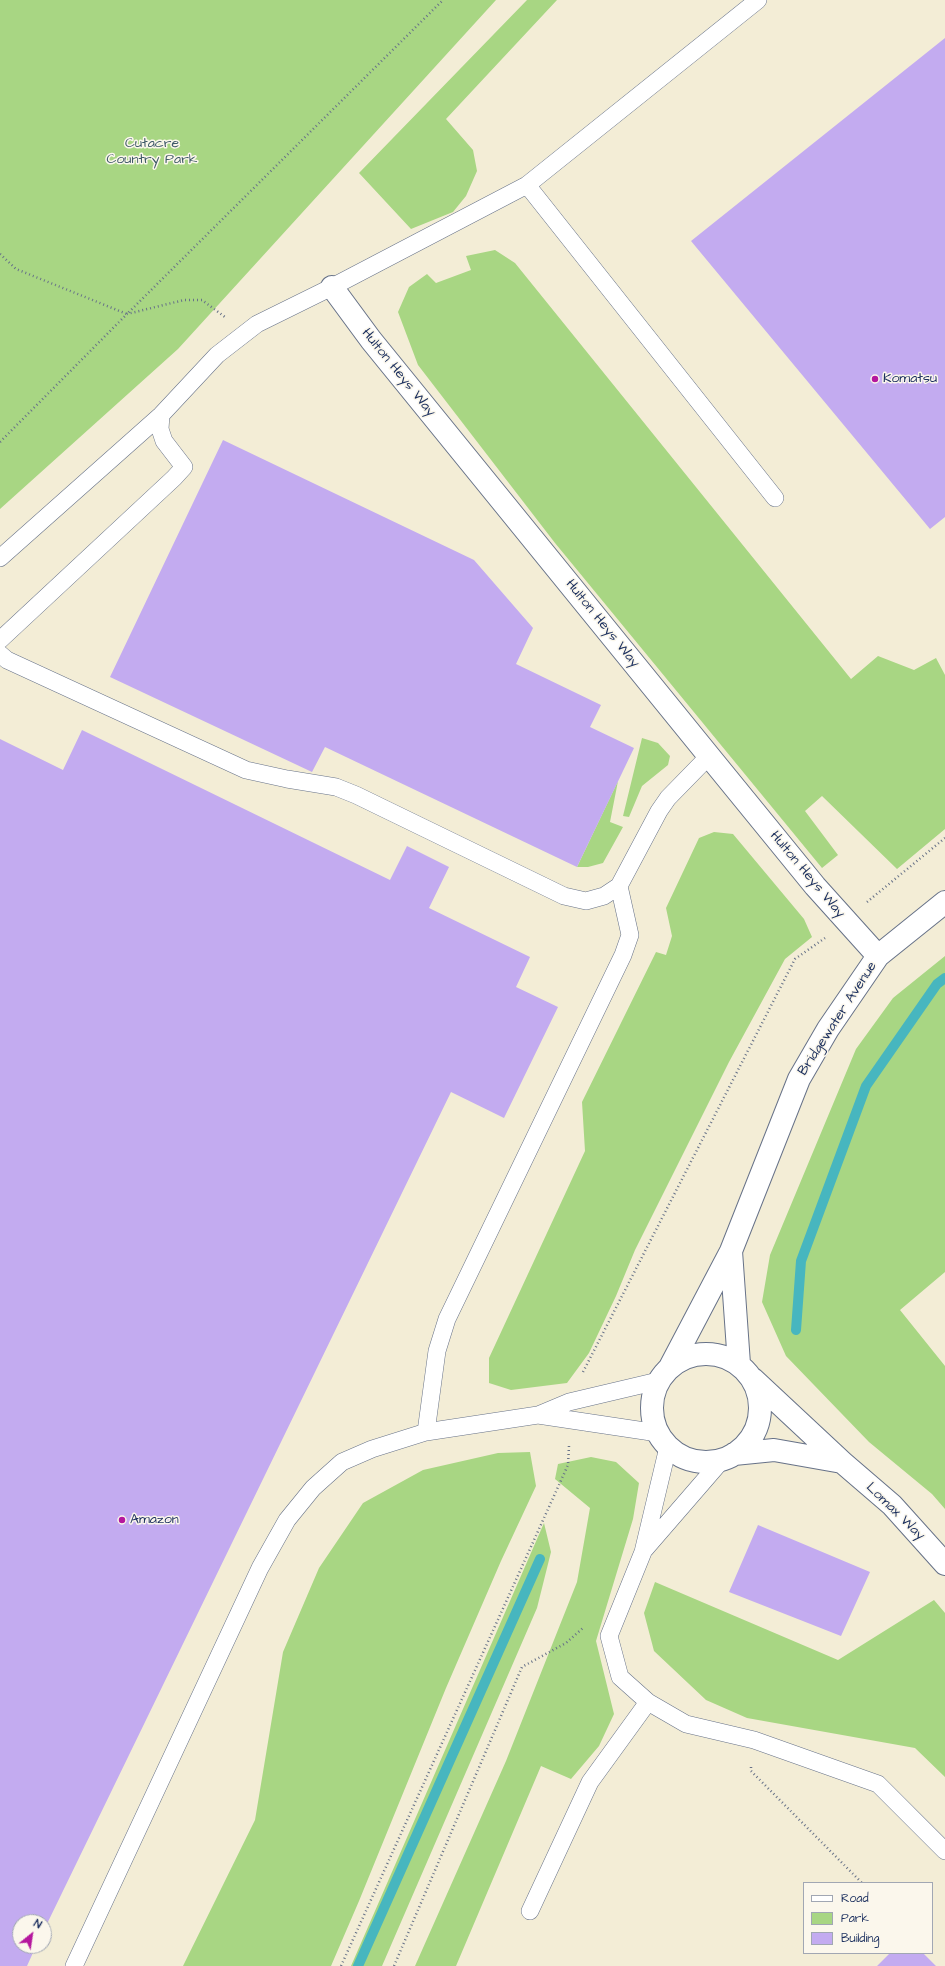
<!DOCTYPE html>
<style>
body{margin:0}
#map{position:relative;width:945px;height:1966px;overflow:hidden;background:#f3edd6;font-family:"Architects Daughter",sans-serif}
canvas{display:block}
.legend{position:absolute;left:803px;top:1882px;width:130px;height:72px;box-sizing:border-box;background:#fbf7ec;border:1px solid #a1a7b3;margin:0;padding:5px 7px;list-style:none;font-size:12px;color:#1b2f5e}
.legend li{display:flex;align-items:center;gap:8px;height:20px}
.legend b{width:20px;border:1px solid #a1a7b3}
.north{position:absolute;left:12px;top:1914px;width:40px;height:40px;box-sizing:border-box;background:#fbf7ec;border:1px solid #a1a7b3;border-radius:50%;rotate:30deg;font-size:11px;font-weight:700;line-height:16px;text-align:center;color:#1b2f5e}
.north::after{content:'';display:block;margin:auto;width:14px;height:18px;background:#b5179e;clip-path:polygon(50% 0,100% 100%,50% 72%,0 100%)}
</style>
<div id="map">
<canvas width="945" height="1966"></canvas>
<ul class="legend">
<li><b style="height:5px;background:#fff"></b>Road</li>
<li><b style="height:11px;background:#a8d683"></b>Park</li>
<li><b style="height:11px;background:#c3abf0"></b>Building</li>
</ul>
<div class="north">N</div>
</div>
<script>
const ctx = document.querySelector('canvas').getContext('2d');
ctx.lineJoin = 'round';
function fill(path, color) { ctx.fillStyle = color; ctx.fill(path, 'evenodd'); }
const poly = rows => new Path2D(rows.map(r => 'M' + r).join(''));
function stroke(path, color, width, dash) { ctx.strokeStyle = color; ctx.lineWidth = width; ctx.lineCap = dash ? 'butt' : 'round'; ctx.setLineDash(dash || []); ctx.stroke(path); }
function drawText(font, color, halo, rows, align = 'center') {
  ctx.font = font + ' "Architects Daughter",sans-serif'; ctx.lineWidth = 3; ctx.setLineDash([]); ctx.textBaseline = 'middle'; ctx.strokeStyle = halo; ctx.fillStyle = color; for (const [text, x, y, turn = 0] of rows) {
    ctx.save(); ctx.translate(x, y); ctx.rotate((+turn || 0) * Math.PI / 180); ctx.textAlign = isNaN(turn) ? turn : align; if (halo) ctx.strokeText(text, 0, 0); ctx.fillText(text, 0, 0); ctx.restore();
  }
}
const green = poly([
 [0,0,496,0,178,349,0,509],
 [527,0,557,0,446,119,473,150,477,171,466,196,453,212,411,229,359,173],
 [495,250,515,263,851,679,878,656,914,670,936,658,945,675,945,829,897,869,822,796,805,811,838,855,822,868,555,543,418,365,398,312,409,287,427,274,436,283,471,270,466,256],
 [642,738,658,743,670,756,668,765,642,786,629,817,623,816],
 [618,781,610,822,623,827,603,863,588,867,577,867],
 [714,832,733,834,804,919,812,937,785,959,729,1062,635,1250,616,1296,589,1353,567,1383,511,1390,489,1383,489,1358,585,1151,582,1102,656,952,666,955,672,936,666,908,699,838],
 [945,956,945,1272,900,1310,945,1366,945,1509,932,1494,869,1442,786,1356,762,1302,770,1255,856,1049,893,998],
 [530,1452,536,1486,501,1561,446,1688,359,1901,331,1966,183,1966,255,1820,283,1652,319,1568,363,1503,423,1470,498,1453],
 [591,1457,616,1462,639,1483,633,1519,596,1641,614,1714,599,1746,571,1779,541,1766,456,1966,415,1966,506,1761,577,1582,590,1508,555,1479,558,1464],
 [544,1523,551,1552,537,1608,382,1966,351,1966],
 [655,1582,838,1660,934,1600,945,1613,945,1777,915,1748,747,1718,706,1700,654,1651,644,1613]
]);
const stream = poly([
 [796,1330,801,1261,866,1086,937,984,945,978],
 [358,1966,540,1559]
]);
const building = poly([
 [945,38,945,517,930,529,691,241],
 [223,440,474,560,533,628,516,664,601,705,590,727,634,748,577,867,325,747,312,772,110,677],
 [82,730,390,880,407,846,449,867,429,908,530,957,516,987,558,1007,504,1118,451,1092,44,1930,44,1922,20,1922,20,1946,36,1946,27,1966,0,1966,0,739,63,770],
 [758,1525,870,1572,841,1636,729,1592],
 [890,1953,923,1953,936,1966,877,1966]
]);
const path = poly([
 [0,254,16,269,127,314,443,0],
 [0,442,127,314,184,300,202,300,225,317],
 [867,902,945,838],
 [583,1372,795,959,825,938],
 [751,1767,751,1771,862,1883],
 [341,1966,568,1465,569,1446],
 [394,1966,522,1667,566,1643,584,1627]
]);
const lane = poly([
 [527,185,758,0],
 [0,558,161,415,217,355,257,324,332,287,527,185,775,498],
 [0,640,174,478,184,467,164,441,160,429,161,415],
 [0,654,7,660,246,770,287,779,336,787,356,795,564,896,586,901,604,896,619,886,659,811,668,798,709,756],
 [538,1415,658,1433],
 [426,1432,437,1351,447,1319,623,955,630,935,619,886],
 [668,1447,643,1552,609,1636,620,1677,648,1702,686,1724,754,1740,878,1784,945,1851],
 [645,1549,722,1460],
 [530,1911,590,1782,648,1702],
 [74,1966,260,1568,287,1520,313,1488,342,1462,372,1449,426,1432,538,1415,569,1402,658,1381]
]);
const street = poly([
 [332,287,371,340,709,756,815,886,878,956],
 [731,1251,739,1364],
 '652 1408a54 54 0 1 1 108 0a54 54 0 1 1-108 0Z',
 [670,1367,731,1251,799,1079,828,1029,878,956,945,902],
 [753,1379,842,1462,892,1505,945,1564],
 [734,1454,774,1450,842,1462]
]);
const markers = [
 [875,379,4,"#b5179e"],
 [122,1520,4,"#b5179e"]
];
const parkNames = [
 ["Cutacre",152,144],
 ["Country Park",152,160]
];
const streetNames = [
 ["Hulton Heys Way",398,373,51],
 ["Hulton Heys Way",602,624,51],
 ["Hulton Heys Way",807,875,50],
 ["Bridgewater Avenue",838,1019,-57],
 ["Lomax Way",895,1512,44]
];
const poiNames = [
 ["Komatsu",883,379],
 ["Amazon",130,1520]
];
fill(green, '#a8d683');
stroke(stream, '#47b6bf', 10);
fill(building, '#c3abf0');
stroke(lane, '#677288', 18);
stroke(street, '#677288', 24);
stroke(path, '#677288', 2.5, [1, 3]);
stroke(lane, '#fff', 17);
stroke(street, '#fff', 22);
for (const [x, y, r, color] of markers) { const dot = new Path2D(); dot.arc(x, y, r, 0, 2 * Math.PI); ctx.fillStyle = color; ctx.fill(dot); stroke(dot, '#fbf7ec', 1.5); }
drawText('14px', '#3e5967', '#fbf7ec', parkNames);
drawText('14px', '#1b2f5e', '#fbf7ec', streetNames);
drawText('14px', '#1b2f5e', '#fbf7ec', poiNames, 'left');
</script>
